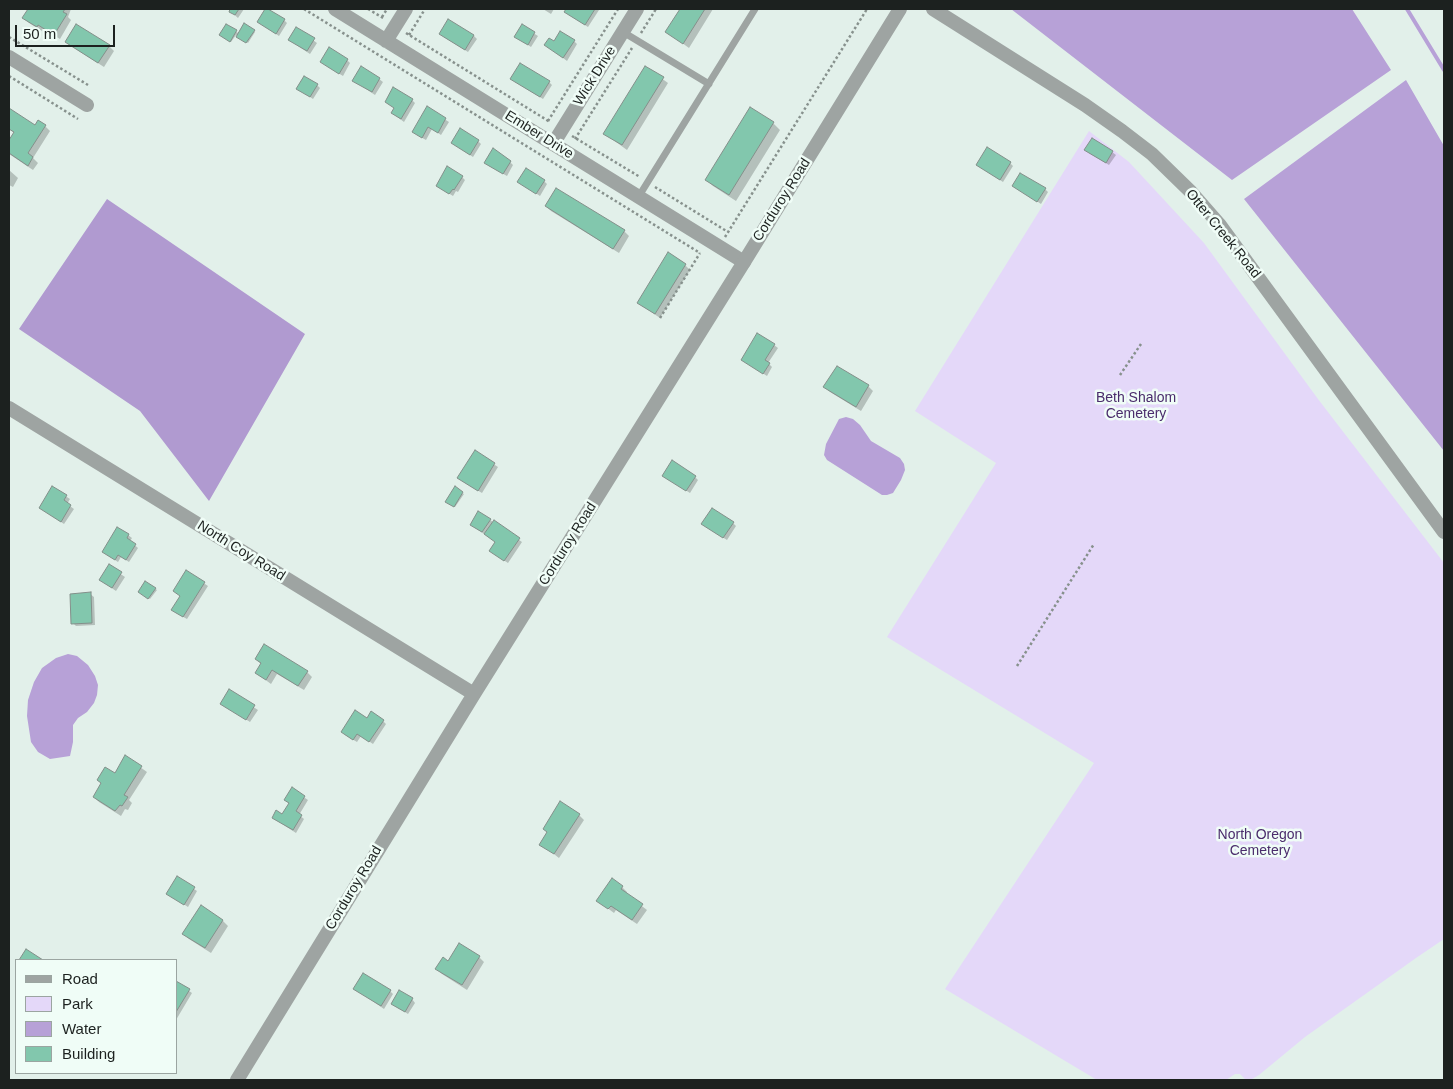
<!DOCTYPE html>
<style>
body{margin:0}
#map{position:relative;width:1453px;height:1089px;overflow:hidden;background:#e2f0ea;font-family:Helvetica,sans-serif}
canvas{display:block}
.frame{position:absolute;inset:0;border:10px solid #1c211f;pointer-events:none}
.legend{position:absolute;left:15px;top:959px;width:162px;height:115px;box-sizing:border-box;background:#f0fdf7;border:1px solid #9ba5a1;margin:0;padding:6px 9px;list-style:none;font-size:15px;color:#1c211f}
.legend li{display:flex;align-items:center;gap:10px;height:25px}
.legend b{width:25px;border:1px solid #9ba5a1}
.scale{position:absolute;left:15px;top:25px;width:100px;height:22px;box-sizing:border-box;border:2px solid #1c211f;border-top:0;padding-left:6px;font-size:15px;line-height:18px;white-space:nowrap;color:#1c211f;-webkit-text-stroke:4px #f0fdf7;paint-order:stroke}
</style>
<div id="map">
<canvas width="1453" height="1089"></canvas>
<div class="frame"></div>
<ul class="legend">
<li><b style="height:6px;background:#9ea4a2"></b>Road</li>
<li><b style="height:14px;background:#e4d8f9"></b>Park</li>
<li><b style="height:14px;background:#b7a1d7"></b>Water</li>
<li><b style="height:14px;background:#82c7ad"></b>Building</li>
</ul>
<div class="scale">50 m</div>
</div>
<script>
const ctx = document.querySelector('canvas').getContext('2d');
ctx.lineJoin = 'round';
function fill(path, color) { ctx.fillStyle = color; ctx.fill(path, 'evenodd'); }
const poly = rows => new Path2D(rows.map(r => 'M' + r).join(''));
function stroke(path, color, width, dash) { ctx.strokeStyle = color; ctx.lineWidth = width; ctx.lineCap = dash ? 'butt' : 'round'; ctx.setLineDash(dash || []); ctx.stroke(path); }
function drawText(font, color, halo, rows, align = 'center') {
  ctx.font = font + ' Helvetica,sans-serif'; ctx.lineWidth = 5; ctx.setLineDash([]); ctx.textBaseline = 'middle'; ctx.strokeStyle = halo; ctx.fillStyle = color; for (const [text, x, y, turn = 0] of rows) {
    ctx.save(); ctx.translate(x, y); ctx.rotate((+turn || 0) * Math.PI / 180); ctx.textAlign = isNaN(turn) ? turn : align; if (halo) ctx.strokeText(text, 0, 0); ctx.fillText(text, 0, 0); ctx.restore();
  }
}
const green = poly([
 [1089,131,1129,162,1204,243,1318,399,1444,563,1444,939,1416,958,1305,1037,1259,1075,1252,1079,1245,1079,1240,1074,1235,1074,1226,1080,1097,1080,945,989,1094,763,887,637,996,463,915,411]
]);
const forest = poly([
 [107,199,305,334,209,501,140,411,19,329]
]);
const water = poly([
 [1011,9,1352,9,1391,70,1232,180],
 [1406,80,1444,146,1444,451,1244,199],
 [846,417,853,419,860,425,871,441,900,458,904,464,905,470,901,480,893,493,887,495,882,495,827,460,824,455,826,444,839,419],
 [68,654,77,656,88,665,95,676,98,685,97,695,94,703,87,712,78,718,73,725,73,742,70,756,50,759,38,752,31,742,27,716,28,700,34,682,42,668,56,658]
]);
const shadow = poly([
 [30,9,71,9,68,17,71,20,60,39,43,29,42,31,29,23,24,18],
 [232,9,244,9,238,18,230,11],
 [543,9,554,9,551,14],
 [568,9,597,9,599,10,588,27,569,15,566,12],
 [681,9,713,9,689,48,667,32],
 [284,20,287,23,279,36,258,22],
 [522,26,538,36,531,47,516,37],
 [296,28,317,43,310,54,289,40],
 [236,31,239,34,254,31,255,32,248,43,236,35,231,42,221,36],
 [474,36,477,39,468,52,444,37],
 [66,41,109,46,114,51,104,67,71,46],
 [574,41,577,44,567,61,546,45,554,42],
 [347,60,350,63,343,76,325,65],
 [646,67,668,83,627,150,605,134],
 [379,79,383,82,375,95,354,81],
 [515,82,549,82,552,85,543,99],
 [317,85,320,88,313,99,298,89],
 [412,100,415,103,404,122,392,113,395,108],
 [427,108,449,122,441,135,432,129,426,140,417,135],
 [750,109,773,123,780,130,736,201,713,186,706,179],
 [9,110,35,126,45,126,50,131,33,158,38,163,33,170,9,154,9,142,14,133,9,129],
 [478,141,481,144,473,157,452,143],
 [1112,152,1116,155,1109,165,1089,153],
 [510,162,513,165,507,176,489,166],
 [1010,163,1013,166,1003,182,977,165],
 [9,170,18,178,13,187,9,185],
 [462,177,465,180,458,192,456,191,453,196,437,186],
 [544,181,547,184,540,196,519,182],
 [1014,186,1045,189,1048,192,1041,204],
 [546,206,624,231,629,236,619,253,551,211],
 [685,265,690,270,660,318,638,303],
 [774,345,778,348,768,363,772,367,767,376,742,360],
 [868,386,873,391,861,411,830,392,825,387],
 [475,452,498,467,482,493,462,481],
 [663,476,695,477,698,480,690,493],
 [53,488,70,499,67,504,74,509,64,524,40,508],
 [462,493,464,494,455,507,448,503],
 [490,520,522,542,508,563,494,554,496,542,475,528],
 [733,523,736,526,727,540,706,527],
 [128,535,132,538,130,541,138,548,129,562,121,557,118,562,107,555],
 [109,566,125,577,116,591,100,580],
 [187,572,208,586,187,619,176,613],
 [146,583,157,590,150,599,141,593],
 [90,594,94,597,95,625,76,626,73,623],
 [256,659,307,672,312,677,304,690,277,674,271,684,256,673,261,664],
 [229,691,258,710,250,722,222,704],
 [367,720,383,721,386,724,373,744,361,736,357,742,345,735],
 [126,757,147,772,129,800,132,803,128,810,125,809,121,816,99,802,94,797,115,775],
 [292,789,308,800,299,815,304,819,296,833,273,818,283,816,290,804,285,800],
 [579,815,584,820,559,858,541,844,548,833,544,829],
 [178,878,197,891,188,907,168,894],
 [622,887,627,892,626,894,647,910,637,924,616,910,614,913,598,901],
 [223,921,228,926,211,953,189,939,184,934],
 [479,957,484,962,467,990,442,974,437,969,449,962],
 [176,982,192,993,176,1020],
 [355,989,390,991,393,994,384,1009],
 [412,999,415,1003,408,1014,392,1004]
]);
const stream = poly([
 [1407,9,1444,70]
]);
const building = poly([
 [28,9,65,9,63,12,67,14,54,35,38,25,37,27,22,18,28,9],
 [230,9,239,9,235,15,229,12,230,9],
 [265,9,268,9,285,19,276,34,257,22,265,9],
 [566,9,595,9,585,25,564,12,566,9],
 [680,9,705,9,683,44,665,32,680,9],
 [448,19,474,35,465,50,439,34,448,19],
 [244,23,255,30,246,43,236,37,244,23],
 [76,24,110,45,98,63,65,42,76,24],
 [226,24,237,30,230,42,219,35,226,24],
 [522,24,535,32,528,45,514,37,522,24],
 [296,27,315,38,307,51,288,40,296,27],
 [560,31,575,40,563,58,544,45,549,38,554,41,560,31],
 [329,47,348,59,339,74,320,62,329,47],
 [520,63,550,81,540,97,510,79,520,63],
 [361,66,380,78,372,92,352,81,361,66],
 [645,66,664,77,622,145,603,134,645,66],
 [304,76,318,84,310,97,296,89,304,76],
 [393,87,413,99,401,119,391,113,394,108,385,102,393,87],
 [427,106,446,118,438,133,428,127,422,138,412,132,427,106],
 [750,107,774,122,729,195,705,180,750,107],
 [9,108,35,125,38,120,46,125,28,153,33,157,28,166,9,153,9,140,14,132,9,129,9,108],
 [460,128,479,140,470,155,451,143,460,128],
 [1092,138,1113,151,1106,163,1084,150,1092,138],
 [987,147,1011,162,1000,180,976,165,987,147],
 [493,148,511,161,503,174,484,163,493,148],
 [447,166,463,176,454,190,453,189,449,194,436,186,447,166],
 [526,168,545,180,536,194,517,182,526,168],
 [1020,173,1046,188,1037,202,1012,186,1020,173],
 [556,188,625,230,613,249,545,206,556,188],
 [668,252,686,264,655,314,637,303,668,252],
 [757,333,775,344,765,360,770,363,763,374,741,360,757,333],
 [837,366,869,385,856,407,823,387,837,366],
 [475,450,495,463,478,491,457,478,475,450],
 [672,460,696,476,686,491,662,476,672,460],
 [52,486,67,495,64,500,71,505,61,522,39,508,52,486],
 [455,486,463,492,454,507,445,502,455,486],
 [712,508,734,522,723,538,701,524,712,508],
 [478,511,491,519,482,532,470,525,478,511],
 [494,520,520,538,504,561,489,551,495,542,484,534,494,520],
 [117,527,129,534,127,538,136,544,126,560,118,555,115,560,102,552,117,527],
 [109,564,122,572,112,588,99,580,109,564],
 [186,570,205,582,183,617,171,610,180,596,173,591,186,570],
 [145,581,156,588,148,599,138,592,145,581],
 [91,592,92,623,71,624,70,594,91,592],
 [264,644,308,671,298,686,272,670,266,680,255,673,261,663,255,659,264,644],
 [229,689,255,705,246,720,220,704,229,689],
 [355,710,367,718,371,711,384,720,369,742,357,734,353,740,341,732,355,710],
 [125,755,142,766,124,795,128,797,122,806,120,805,115,811,93,797,101,783,97,780,105,767,115,773,125,755],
 [292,787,305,796,296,811,302,815,293,830,272,818,276,810,282,814,289,803,284,800,292,787],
 [560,801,580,814,554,854,539,845,547,832,543,829,560,801],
 [177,876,195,887,184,905,166,894,177,876],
 [612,878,623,886,621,889,643,904,632,920,611,906,608,909,596,901,612,878],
 [201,905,223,920,205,948,182,934,201,905],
 [459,943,480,956,462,985,435,969,443,957,448,961,459,943],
 [26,949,43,960,19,960,26,949],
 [363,973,391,990,381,1006,353,989,363,973],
 [176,981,190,989,176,1012,176,981],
 [399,990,413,998,405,1012,391,1004,399,990]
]);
const path = poly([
 [304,9,700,253],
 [368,9,385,19],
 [382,17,387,9],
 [406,33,550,122],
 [641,33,656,9],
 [409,35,425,9],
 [9,37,88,85],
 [9,76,78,119],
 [548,121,618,9],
 [572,136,640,177],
 [575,139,632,48],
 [655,187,728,232],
 [725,237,867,9],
 [660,318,700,253],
 [1120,375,1141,344],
 [1017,666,1094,544]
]);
const service = poly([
 [623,32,709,84],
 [639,196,755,9]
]);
const minor = poly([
 [335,9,744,262],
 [386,41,406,9],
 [9,57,87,105],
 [553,144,637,9]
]);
const tertiary = poly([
 [933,9,1085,105,1122,131,1152,154,1191,192,1219,224,1444,532],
 [9,408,474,694],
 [237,1080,474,694,744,262,900,9]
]);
const streetNames = [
 ["Wick Drive",595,76,-58],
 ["Ember Drive",539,135,32],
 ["Corduroy Road",782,200,-58],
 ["Otter Creek Road",1223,234,51],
 ["Corduroy Road",568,544,-58],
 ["North Coy Road",241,551,32],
 ["Corduroy Road",354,888,-59]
];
const parkNames = [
 ["Beth Shalom",1136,398],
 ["Cemetery",1136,414],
 ["North Oregon",1260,835],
 ["Cemetery",1260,851]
];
fill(green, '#e4d8f9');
fill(forest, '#b09ad0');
fill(water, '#b7a1d7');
fill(shadow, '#0003');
stroke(stream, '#b7a1d7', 4);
fill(building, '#82c7ad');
stroke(building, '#838f8a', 1);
stroke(path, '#87918d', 2.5, [2.5, 2.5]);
stroke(service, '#9ea4a2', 7);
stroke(minor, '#9ea4a2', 14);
stroke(tertiary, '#9ea4a2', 14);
drawText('14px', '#1c211f', '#f0fdf7', streetNames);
drawText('14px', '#4a2c6c', '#f0fdf7', parkNames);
</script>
